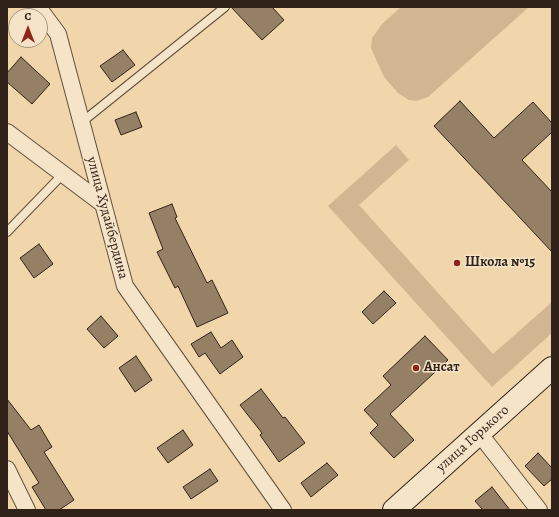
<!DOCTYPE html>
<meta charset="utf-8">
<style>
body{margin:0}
#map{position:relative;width:559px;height:517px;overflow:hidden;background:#f1d6ab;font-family:Alegreya,serif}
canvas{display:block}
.frame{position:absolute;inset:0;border:8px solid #312219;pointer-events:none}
.north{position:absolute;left:8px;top:8px;width:40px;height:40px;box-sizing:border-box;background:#f6e4c8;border:1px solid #a79682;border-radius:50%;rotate:0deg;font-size:11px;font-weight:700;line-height:16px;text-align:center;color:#312219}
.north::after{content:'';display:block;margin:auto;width:14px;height:18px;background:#8f2418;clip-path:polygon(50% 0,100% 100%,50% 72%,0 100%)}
</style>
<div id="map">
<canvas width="559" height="517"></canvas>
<div class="frame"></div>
<div class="north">С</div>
</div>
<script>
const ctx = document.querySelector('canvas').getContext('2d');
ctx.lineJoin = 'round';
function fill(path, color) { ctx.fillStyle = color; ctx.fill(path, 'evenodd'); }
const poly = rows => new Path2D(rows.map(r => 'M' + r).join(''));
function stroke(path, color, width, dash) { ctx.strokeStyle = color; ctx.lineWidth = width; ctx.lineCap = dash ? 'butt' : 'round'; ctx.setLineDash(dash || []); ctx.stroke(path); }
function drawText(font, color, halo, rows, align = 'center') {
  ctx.font = font + ' Alegreya,serif'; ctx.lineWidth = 3; ctx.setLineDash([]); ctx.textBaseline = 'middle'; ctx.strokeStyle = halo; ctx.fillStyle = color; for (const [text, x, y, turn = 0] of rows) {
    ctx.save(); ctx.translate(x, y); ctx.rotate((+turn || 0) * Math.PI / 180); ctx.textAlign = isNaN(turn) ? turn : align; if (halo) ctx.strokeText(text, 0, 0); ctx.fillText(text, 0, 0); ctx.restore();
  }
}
const green = poly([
 [401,7,529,7,428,97,417,101,409,100,398,93,384,77,371,48,372,38,382,24],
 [396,145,409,160,359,205,493,354,552,302,552,333,492,387,328,206]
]);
const building = poly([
 [231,7,272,7,284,20,262,40,231,7],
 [123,50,135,65,112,82,100,66,123,50],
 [21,57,50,84,32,104,7,82,7,73,21,57],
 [460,101,494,138,533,102,552,123,552,132,522,160,552,192,552,252,434,126,460,101],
 [136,112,142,127,121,135,115,120,136,112],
 [172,204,177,217,175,218,207,283,212,280,228,313,197,327,178,286,175,288,157,252,163,249,149,213,172,204],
 [39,244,53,264,34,278,20,258,39,244],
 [384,291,396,303,373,324,362,312,384,291],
 [101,316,118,336,104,348,87,329,101,316],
 [211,332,221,348,232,340,243,357,220,374,205,353,199,357,191,344,211,332],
 [425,336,448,360,390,414,414,440,394,458,370,433,378,425,364,410,391,385,383,376,425,336],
 [136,356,152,380,135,392,119,368,136,356],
 [261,389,283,418,285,417,305,443,279,462,260,435,262,433,240,405,261,389],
 [7,399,31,430,39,425,52,447,44,452,74,500,59,510,46,510,32,487,39,483,7,431,7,399],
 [183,430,193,445,168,463,157,448,183,430],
 [538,453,552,468,552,479,544,486,525,466,538,453],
 [327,463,338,475,311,497,301,483,327,463],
 [210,469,218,481,191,499,183,487,210,469],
 [492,487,510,510,483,510,475,501,492,487]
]);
const lane = poly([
 [82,122,225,7],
 [7,232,63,174]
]);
const street = poly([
 [38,7,58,34,125,286,283,510],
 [7,132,103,204],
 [479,433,539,510],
 [7,469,27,510]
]);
const secondary = poly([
 [394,510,552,368]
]);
const markers = [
 [457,263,4,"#8f2418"],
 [416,368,4,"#8f2418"]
];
const streetNames = [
 ["улица Худайбердина",107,218,75],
 ["улица Горького",473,439,-42]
];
const poiNames = [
 ["Школа №15",465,263],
 ["Ансат",424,368]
];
fill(green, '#d0b792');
fill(building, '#958065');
stroke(building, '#312219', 1);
stroke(lane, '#614f3e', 10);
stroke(street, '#614f3e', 18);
stroke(secondary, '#312219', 24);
stroke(lane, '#f6e4c8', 8);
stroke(street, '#f6e4c8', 16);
stroke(secondary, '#f6e4c8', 22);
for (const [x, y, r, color] of markers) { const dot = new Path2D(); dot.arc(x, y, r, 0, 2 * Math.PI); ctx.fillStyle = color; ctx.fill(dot); stroke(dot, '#f6e4c8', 1.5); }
drawText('14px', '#312219', '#f6e4c8', streetNames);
drawText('bold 14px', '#312219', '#f6e4c8', poiNames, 'left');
</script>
